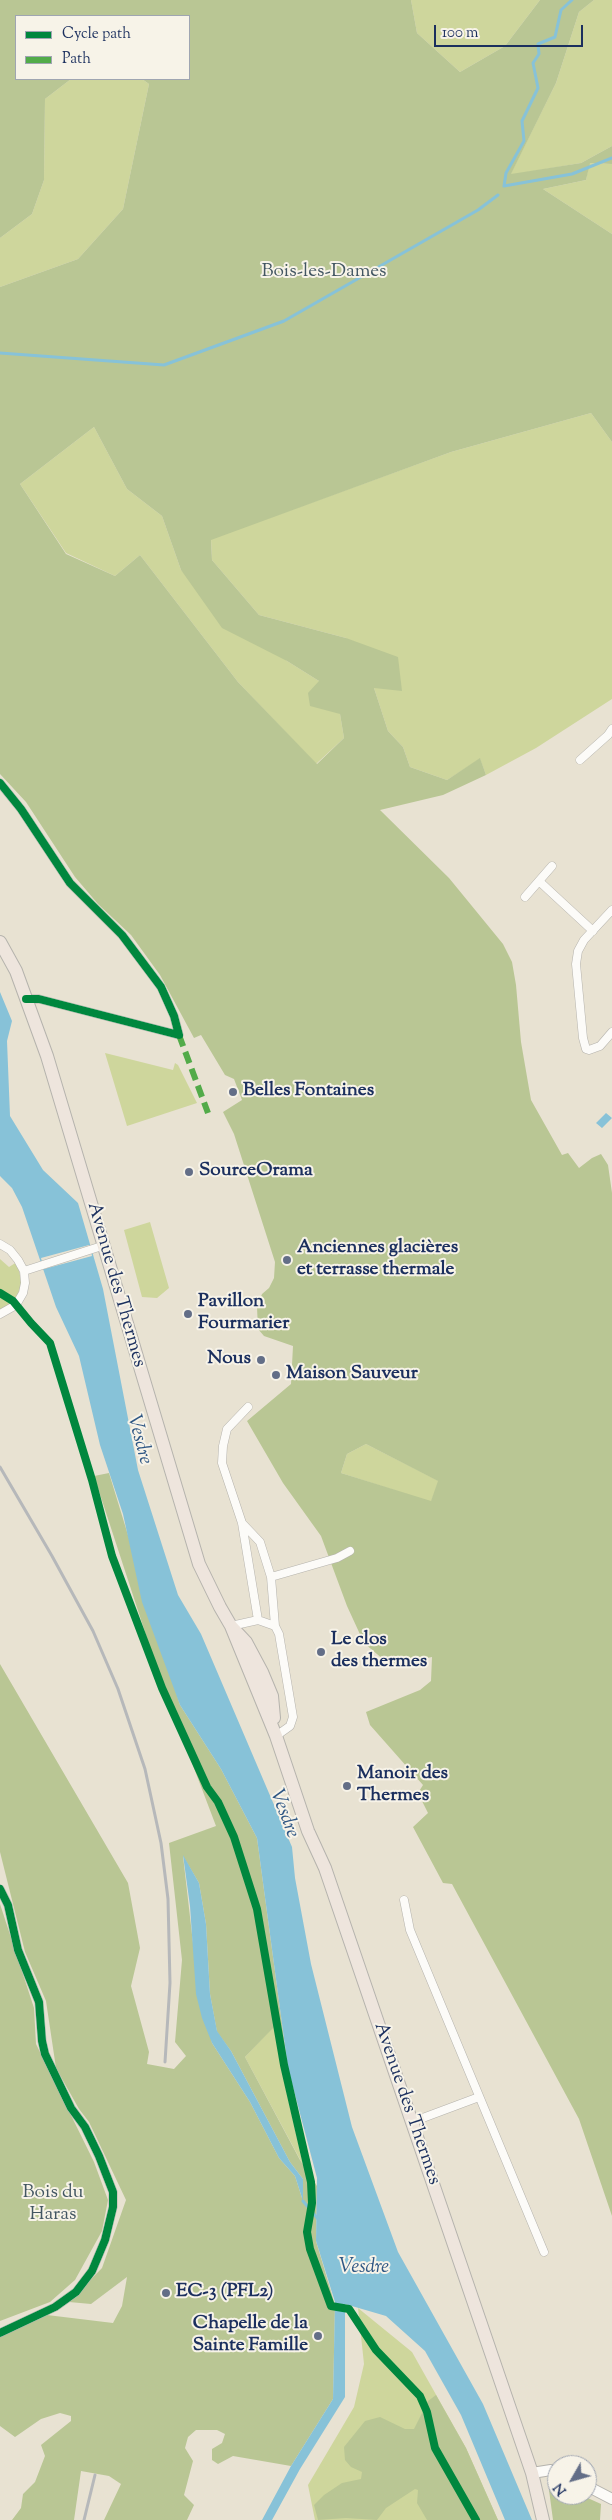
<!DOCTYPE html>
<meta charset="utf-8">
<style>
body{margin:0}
#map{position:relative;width:612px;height:2520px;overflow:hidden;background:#e8e2d2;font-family:"Sorts Mill Goudy",serif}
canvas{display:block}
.legend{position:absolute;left:15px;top:15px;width:175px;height:65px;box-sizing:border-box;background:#f7f3e8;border:1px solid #9fa5b1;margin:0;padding:6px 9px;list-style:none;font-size:15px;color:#1b2f5e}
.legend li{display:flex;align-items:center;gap:10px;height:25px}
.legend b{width:25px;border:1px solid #9fa5b1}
.north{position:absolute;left:547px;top:2455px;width:50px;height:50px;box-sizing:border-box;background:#f7f3e8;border:1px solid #9fa5b1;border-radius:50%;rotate:232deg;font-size:14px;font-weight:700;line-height:20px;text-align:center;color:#1b2f5e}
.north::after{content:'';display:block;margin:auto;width:18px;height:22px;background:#636e87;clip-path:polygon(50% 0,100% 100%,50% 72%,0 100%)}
.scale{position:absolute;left:434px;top:25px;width:149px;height:22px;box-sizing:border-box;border:2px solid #1b2f5e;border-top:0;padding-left:6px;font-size:15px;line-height:18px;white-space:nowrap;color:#1b2f5e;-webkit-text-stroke:4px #f7f3e8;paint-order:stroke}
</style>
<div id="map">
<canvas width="612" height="2520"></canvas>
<ul class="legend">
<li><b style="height:6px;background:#00873e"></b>Cycle path</li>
<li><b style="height:6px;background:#52ab49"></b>Path</li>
</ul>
<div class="north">N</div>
<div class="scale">100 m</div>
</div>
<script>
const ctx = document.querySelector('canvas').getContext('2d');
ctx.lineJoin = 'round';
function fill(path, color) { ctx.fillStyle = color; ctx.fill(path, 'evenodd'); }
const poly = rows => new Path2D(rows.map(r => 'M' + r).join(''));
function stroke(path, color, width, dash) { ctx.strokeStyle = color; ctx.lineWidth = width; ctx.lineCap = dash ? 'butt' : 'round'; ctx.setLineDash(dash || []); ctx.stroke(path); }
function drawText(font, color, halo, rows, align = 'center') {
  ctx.font = font + ' "Sorts Mill Goudy",serif'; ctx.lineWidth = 4; ctx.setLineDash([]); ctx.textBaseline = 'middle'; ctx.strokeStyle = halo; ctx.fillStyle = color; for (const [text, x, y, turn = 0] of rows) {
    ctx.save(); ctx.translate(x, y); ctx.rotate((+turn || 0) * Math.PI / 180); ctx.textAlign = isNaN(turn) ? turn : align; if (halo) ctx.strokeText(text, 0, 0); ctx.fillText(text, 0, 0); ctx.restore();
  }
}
const green = poly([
 [411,0,540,0,505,46,460,72,417,33],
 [594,0,612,0,612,146,581,163,510,175,556,83,579,12],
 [71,79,142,79,149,84,123,209,78,259,0,287,0,238,32,214,44,180,45,99],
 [589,163,612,164,612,234,543,189,586,180],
 [591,413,612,442,612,699,536,748,486,775,480,759,447,780,410,767,403,747,388,731,374,688,346,638,259,615,212,560,211,539,451,452],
 [94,427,127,489,162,516,181,570,287,661,319,681,340,714,344,738,316,764,238,682,140,555,115,576,66,553,20,484],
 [105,1053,173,1070,175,1063,178,1065,197,1103,127,1126],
 [150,1222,169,1288,157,1298,142,1297,124,1230],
 [0,1259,9,1267,17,1262,22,1284,14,1303,0,1311],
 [366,1444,439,1481,431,1502,341,1473,347,1454],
 [274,2026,280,2063,303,2165,245,2057],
 [358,2308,412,2352,466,2448,498,2520,315,2520,308,2485,354,2407,364,2364]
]);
const forest = poly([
 [0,0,411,0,417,33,460,72,505,46,540,0,594,0,579,12,556,83,511,174,581,163,612,146,612,164,590,163,586,180,543,189,612,234,612,442,591,413,451,452,211,540,212,560,259,615,346,638,398,657,402,691,374,688,388,731,403,747,410,767,447,780,480,758,486,775,443,795,380,810,449,878,503,944,512,962,516,985,521,1042,531,1100,562,1155,568,1153,579,1168,592,1158,601,1154,608,1165,612,1193,612,2216,579,2119,452,1884,443,1883,413,1827,428,1813,418,1793,423,1785,370,1725,366,1712,420,1690,431,1681,432,1657,397,1664,384,1660,364,1643,347,1606,321,1536,283,1483,247,1421,291,1384,293,1346,264,1336,258,1329,257,1307,262,1294,269,1288,274,1278,275,1262,234,1134,223,1112,242,1100,234,1079,225,1075,201,1035,194,1038,160,975,131,935,98,904,75,877,26,802,0,774,0,287,78,259,123,209,149,84,142,79,189,79,189,16,16,16,16,79,71,79,45,99,44,180,32,214,0,238],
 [94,427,127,489,162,516,181,570,222,628,287,661,319,681,308,693,310,706,340,714,344,738,317,764,238,682,140,555,115,576,66,554,20,484],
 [366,1444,438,1481,431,1501,341,1473,347,1454],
 [109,1473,180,1705,221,1769,257,1838,288,2068,280,2063,274,2027,245,2057,300,2160,317,2186,316,2241,335,2305,333,2399,291,2466,233,2456,218,2464,212,2460,212,2449,222,2443,225,2434,217,2430,196,2430,188,2437,185,2448,193,2461,184,2495,194,2505,187,2520,104,2520,121,2484,109,2476,81,2471,74,2520,12,2520,21,2508,23,2494,35,2482,45,2456,41,2445,71,2421,71,2416,60,2413,41,2419,15,2437,0,2426,0,2336,47,2315,113,2323,122,2306,127,2277,91,2304,69,2302,102,2268,126,2200,89,2122,79,2109,56,2068,46,2001,25,1952,0,1852,0,1664,128,1883,140,1948,131,1986,149,2052,147,2064,174,2069,186,2056,175,2042,182,1960,169,1843,216,1826,162,1684,94,1476],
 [183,1856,199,1883,206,1924,210,1994,217,2032,231,2051,290,2162,303,2179,302,2198,295,2176,279,2158,250,2102,212,2043,193,1943],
 [0,1904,34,2008,36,2044,94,2162,108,2200,102,2231,75,2280,50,2302,0,2321],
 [436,2395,466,2448,498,2520,427,2520,417,2503,418,2490,415,2489,386,2508,377,2520,346,2518,318,2520,314,2505,324,2495,342,2483,361,2479,362,2472,351,2467,345,2460,344,2447,365,2421,380,2417,405,2429,414,2429,428,2401],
 [556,2484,557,2495,581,2495,601,2504,600,2520,553,2520,549,2490]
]);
const water = poly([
 [0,992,12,1021,7,1041,10,1116,43,1170,78,1203,103,1289,138,1470,178,1595,201,1634,292,1847,295,1878,311,1964,352,2127,398,2252,483,2404,532,2520,505,2520,461,2415,425,2351,386,2316,345,2304,345,2397,300,2469,272,2520,262,2520,291,2466,333,2399,335,2302,316,2241,317,2178,288,2068,257,1838,221,1769,180,1705,142,1602,123,1514,100,1445,79,1356,56,1307,22,1207,12,1188,0,1176],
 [606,1113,612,1118,602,1128,596,1123],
 [183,1855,199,1883,206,1924,210,1994,217,2031,231,2051,290,2162,303,2179,303,2201,295,2176,279,2158,250,2102,212,2043,202,2018,196,1994,190,1906]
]);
const pier = poly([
 [89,1245,92,1256,44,1269,41,1258]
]);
const stream = poly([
 [572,0,561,10,555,37,538,44,539,54,533,63,538,88,522,121,524,141,506,173,504,186,572,174,612,158],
 [0,353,164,365,284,321,478,210,498,195],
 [303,2201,318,2219]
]);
const minor = poly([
 [580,760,608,735,612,729],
 [0,783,21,809,70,883,122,935,161,987,174,1016,179,1035,39,999,26,999],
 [540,882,593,931],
 [525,897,552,866],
 [612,910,584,940,578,951,576,964,583,1038,586,1049,589,1050,600,1046,612,1032],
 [0,1244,10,1250,18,1260,24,1271,25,1283,23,1293,16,1305,0,1314],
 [24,1271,105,1245],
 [248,1407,227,1429,223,1446,222,1463,242,1523,258,1620],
 [242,1523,260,1542,271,1577,275,1626],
 [271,1577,337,1558,350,1551],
 [231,1626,258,1620,275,1626,279,1634,293,1717,290,1726,276,1736],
 [0,1889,8,1905,18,1950,39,2002,42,2041,45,2054,71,2108,85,2127,99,2156,113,2192,113,2207,105,2240,92,2271,76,2292,55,2307,0,2333],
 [404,1900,410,1930,544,2252],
 [412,2122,479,2097]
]);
const tertiary = poly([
 [532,2473,551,2470,557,2472],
 [587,2486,612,2499]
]);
const primary = poly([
 [0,942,16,971,47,1056,199,1564,220,1607,231,1626,246,1642,262,1672,272,1696,274,1718],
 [231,1626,276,1736,308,1831,325,1868,532,2473,543,2520]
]);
const rail = poly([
 [0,1467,52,1556,93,1631,118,1689,145,1769,161,1843,168,1899,170,1983,165,2062],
 [84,2520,95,2475]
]);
const quiet = poly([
 [179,1035,208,1113]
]);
const cycleway = poly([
 [0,783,21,809,70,883,122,935,161,987,174,1016,179,1035,39,999,26,999],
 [0,1293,13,1301,31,1323,50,1343,92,1480,112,1556,162,1688,207,1787,218,1802,234,1837,257,1909,284,2065,311,2182,312,2203,307,2232,310,2249,331,2306,349,2309,376,2350,420,2396,427,2412,435,2448,476,2520],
 [0,1889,8,1905,18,1950,39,2002,42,2041,45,2054,71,2108,85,2127,99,2156,113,2192,113,2207,105,2240,92,2271,76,2292,55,2307,0,2333]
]);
const markers = [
 [233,1092,5,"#636e87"],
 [189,1172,5,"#636e87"],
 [287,1260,5,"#636e87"],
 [188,1314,5,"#636e87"],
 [261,1360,5,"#636e87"],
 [276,1375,5,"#636e87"],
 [321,1652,5,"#636e87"],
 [347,1786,5,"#636e87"],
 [166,2293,5,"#636e87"],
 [318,2336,5,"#636e87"]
];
const parkNames = [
 ["Bois-les-Dames",324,273],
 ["Bois du",53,2194],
 ["Haras",53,2216]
];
const poiNames = [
 ["Belles Fontaines",243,1092],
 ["SourceOrama",199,1172],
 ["Anciennes glacières",297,1249],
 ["et terrasse thermale",297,1271],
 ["Pavillon",198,1303],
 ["Fourmarier",198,1325],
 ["Nous",251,1360,"right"],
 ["Maison Sauveur",286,1375],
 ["Le clos",331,1641],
 ["des thermes",331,1663],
 ["Manoir des",357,1775],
 ["Thermes",357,1797],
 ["EC-3 (PFL2)",176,2293],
 ["Chapelle de la",308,2325,"right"],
 ["Sainte Famille",308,2347,"right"]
];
const streetNames = [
 ["Avenue des Thermes",115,1285,74],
 ["Avenue des Thermes",406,2104,71]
];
const waterNames = [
 ["Vesdre",138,1440,75],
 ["Vesdre",283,1814,69],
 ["Vesdre",364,2269]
];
fill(green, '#ced69c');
fill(forest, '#b9c694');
fill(water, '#87c2d8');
fill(pier, '#e8e2d2');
stroke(stream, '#87c2d8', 3);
stroke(minor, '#b5b3ad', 9);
stroke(tertiary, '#b5b3ad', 12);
stroke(primary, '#b5b3ad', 14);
stroke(minor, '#fcfbf8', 8);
stroke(tertiary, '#fcfbf8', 10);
stroke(primary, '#eee5dd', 12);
stroke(rail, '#b6b8ba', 3);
stroke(quiet, '#52ab49', 6, [12, 6]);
stroke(cycleway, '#00873e', 8);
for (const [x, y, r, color] of markers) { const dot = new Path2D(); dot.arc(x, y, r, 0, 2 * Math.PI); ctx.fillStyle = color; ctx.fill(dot); stroke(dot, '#f7f3e8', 2); }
drawText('19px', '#425662', '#f7f3e8', parkNames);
drawText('bold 19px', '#1b2f5e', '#f7f3e8', poiNames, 'left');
drawText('19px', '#1b2f5e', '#f7f3e8', streetNames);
drawText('italic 20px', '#2f5784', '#f7f3e8', waterNames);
</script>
